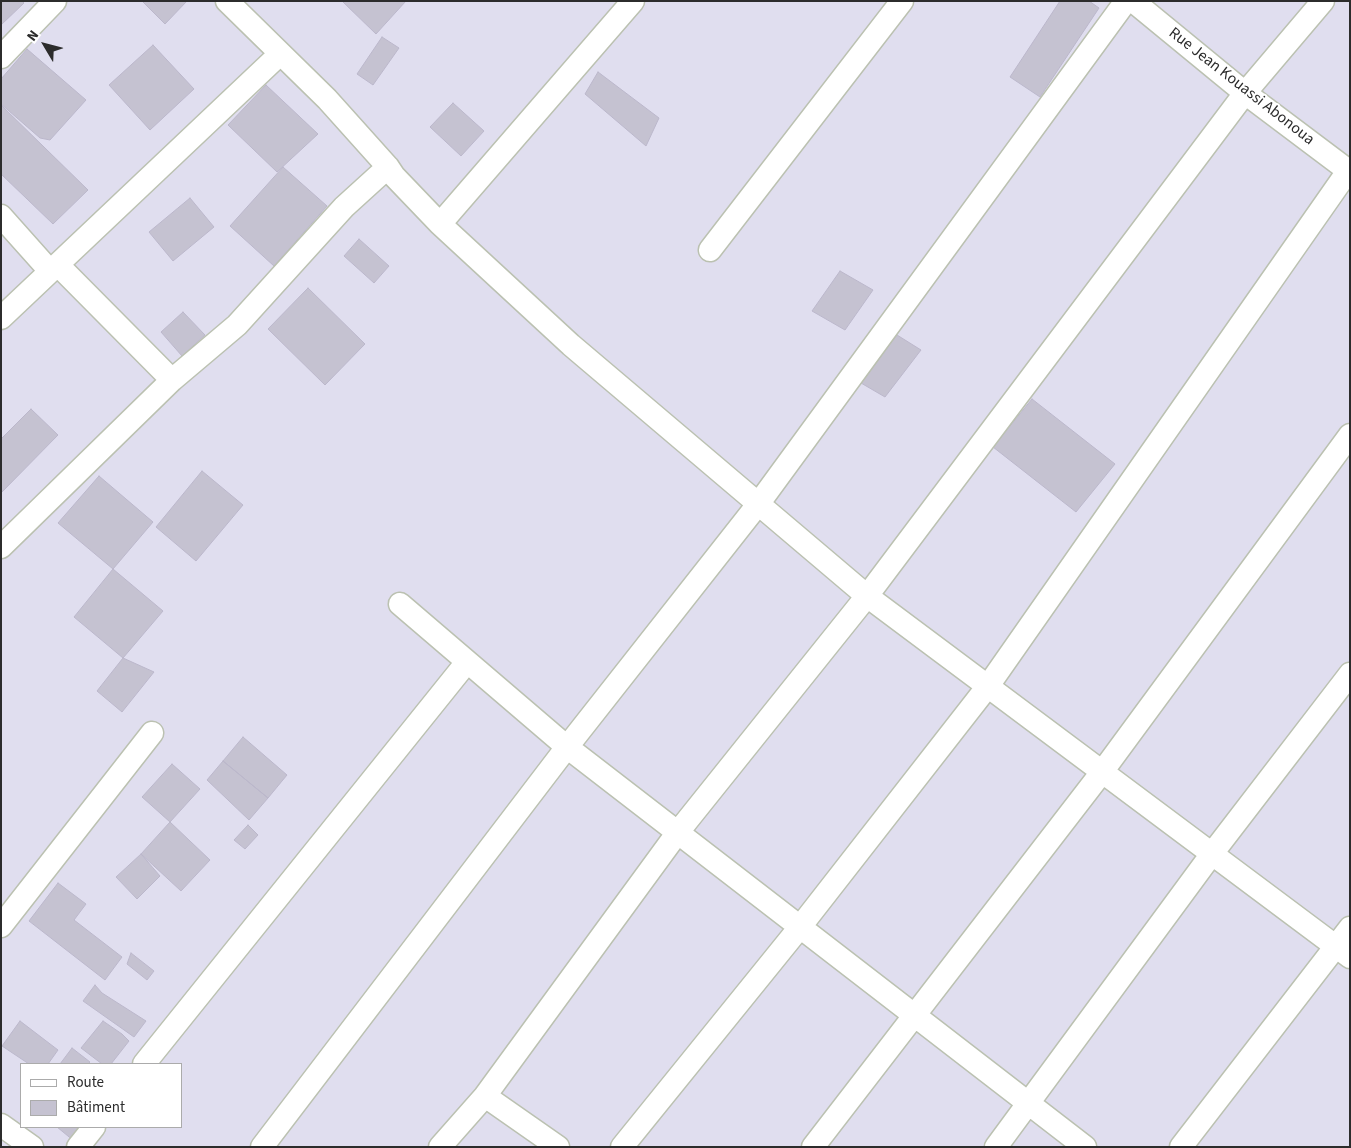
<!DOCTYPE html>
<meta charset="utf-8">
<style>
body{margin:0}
#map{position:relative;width:1351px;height:1148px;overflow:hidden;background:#e0deef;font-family:"Source Sans 3",sans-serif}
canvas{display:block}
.frame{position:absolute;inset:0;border:2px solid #2c2c2c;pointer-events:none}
.legend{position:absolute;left:20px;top:1063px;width:162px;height:65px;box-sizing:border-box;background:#fff;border:1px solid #ababab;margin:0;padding:6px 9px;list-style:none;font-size:15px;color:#2c2c2c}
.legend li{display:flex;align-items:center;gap:10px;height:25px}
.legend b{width:25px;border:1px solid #ababab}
.north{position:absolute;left:20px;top:20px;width:50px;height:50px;-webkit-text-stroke:4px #fff;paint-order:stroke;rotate:307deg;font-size:14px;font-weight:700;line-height:20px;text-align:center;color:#2c2c2c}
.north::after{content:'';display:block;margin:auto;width:18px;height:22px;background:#2c2c2c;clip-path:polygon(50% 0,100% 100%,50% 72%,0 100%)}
</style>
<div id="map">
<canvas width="1351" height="1148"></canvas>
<div class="frame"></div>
<ul class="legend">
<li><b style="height:6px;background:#fff"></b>Route</li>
<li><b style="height:14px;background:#c5c2d1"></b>Bâtiment</li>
</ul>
<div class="north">N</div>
</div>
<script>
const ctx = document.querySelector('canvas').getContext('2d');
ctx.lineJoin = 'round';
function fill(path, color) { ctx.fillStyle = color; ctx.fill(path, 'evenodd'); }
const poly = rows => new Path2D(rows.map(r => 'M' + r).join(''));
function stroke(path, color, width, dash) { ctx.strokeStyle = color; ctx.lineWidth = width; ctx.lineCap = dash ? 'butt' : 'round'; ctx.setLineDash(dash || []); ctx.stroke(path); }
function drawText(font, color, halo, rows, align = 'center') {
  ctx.font = font + ' "Source Sans 3",sans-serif'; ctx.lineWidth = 4; ctx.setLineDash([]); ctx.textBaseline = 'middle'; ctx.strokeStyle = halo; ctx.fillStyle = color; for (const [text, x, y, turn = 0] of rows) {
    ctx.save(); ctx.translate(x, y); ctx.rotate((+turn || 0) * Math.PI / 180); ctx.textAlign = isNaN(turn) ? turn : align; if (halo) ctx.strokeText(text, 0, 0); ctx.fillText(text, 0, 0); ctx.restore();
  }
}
const building = poly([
 [1,1,22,1,24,3,1,25,1,1],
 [142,1,187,1,165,24,142,1],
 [342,1,406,1,376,34,342,1],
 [1060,1,1089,1,1099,8,1040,97,1010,77,1060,1],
 [382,37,399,48,373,85,357,74,382,37],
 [153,45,194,89,150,130,109,85,153,45],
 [27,49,86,100,50,140,40,138,1,104,1,79,27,49],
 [598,72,659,118,646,146,585,94,598,72],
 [266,85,318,134,277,172,228,125,266,85],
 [453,103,484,131,461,156,430,127,453,103],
 [1,105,88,190,53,224,1,174,1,105],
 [283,167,327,206,274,266,230,226,283,167],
 [190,198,214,227,173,261,149,232,190,198],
 [359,239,389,266,374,283,344,256,359,239],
 [840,271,873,290,845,330,812,311,840,271],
 [308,288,365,344,325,385,268,329,308,288],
 [183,312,205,335,182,356,161,332,183,312],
 [897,335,921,350,885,397,861,383,897,335],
 [1032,399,1115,464,1076,512,993,447,1032,399],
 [31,409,58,435,1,493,1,439,31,409],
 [202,471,243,505,196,561,156,527,202,471],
 [99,476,153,522,113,569,58,523,99,476],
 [113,569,163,611,123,658,74,617,113,569],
 [123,658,154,672,122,712,97,691,123,658],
 [243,737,287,775,268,798,223,761,243,737],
 [223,761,268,798,249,820,207,780,223,761],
 [172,764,200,789,170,822,142,797,172,764],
 [170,822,210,860,181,891,141,854,170,822],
 [248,825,258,835,245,849,234,840,248,825],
 [141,854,160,876,137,899,116,877,141,854],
 [58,883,86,904,74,920,122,957,105,980,29,921,58,883],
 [131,953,154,971,147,980,127,964,131,953],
 [95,985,102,993,146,1021,134,1037,83,1001,95,985],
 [20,1021,58,1050,48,1064,29,1064,2,1046,20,1021],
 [103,1021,122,1034,129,1041,111,1064,102,1064,81,1048,103,1021],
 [72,1048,90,1062,88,1064,60,1064,72,1048],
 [57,1127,85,1127,74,1141,57,1127]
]);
const minor = poly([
 [227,1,327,99,388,167,394,176,440,224,571,345,867,596,1350,957],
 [1133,1,1245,93,1350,172],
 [1,57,55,1],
 [1,216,50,271],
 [440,224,633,1],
 [710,250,902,1],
 [58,265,172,380],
 [1,318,280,54],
 [1,547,172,380,237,325,344,207,388,167],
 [400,604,567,747,1085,1147],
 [1,926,152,733],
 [144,1064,467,662],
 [485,1096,558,1147],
 [1,1125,32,1147],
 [78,1147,94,1127],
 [262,1147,567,747,759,503,1126,1],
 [440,1147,485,1096,678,832,867,596,1245,93,1323,1],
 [622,1147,800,927,988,686,1348,171],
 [813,1147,1102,772,1350,435],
 [996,1147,1211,855,1350,674],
 [1181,1147,1350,928]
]);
const streetNames = [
 ["Rue Jean Kouassi Abonoua",1241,87,38]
];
fill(building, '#c5c2d1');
stroke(building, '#bbb7cb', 1);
stroke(minor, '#bbc1b1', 25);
stroke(minor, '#fff', 22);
drawText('16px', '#2c2c2c', '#fff', streetNames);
</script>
